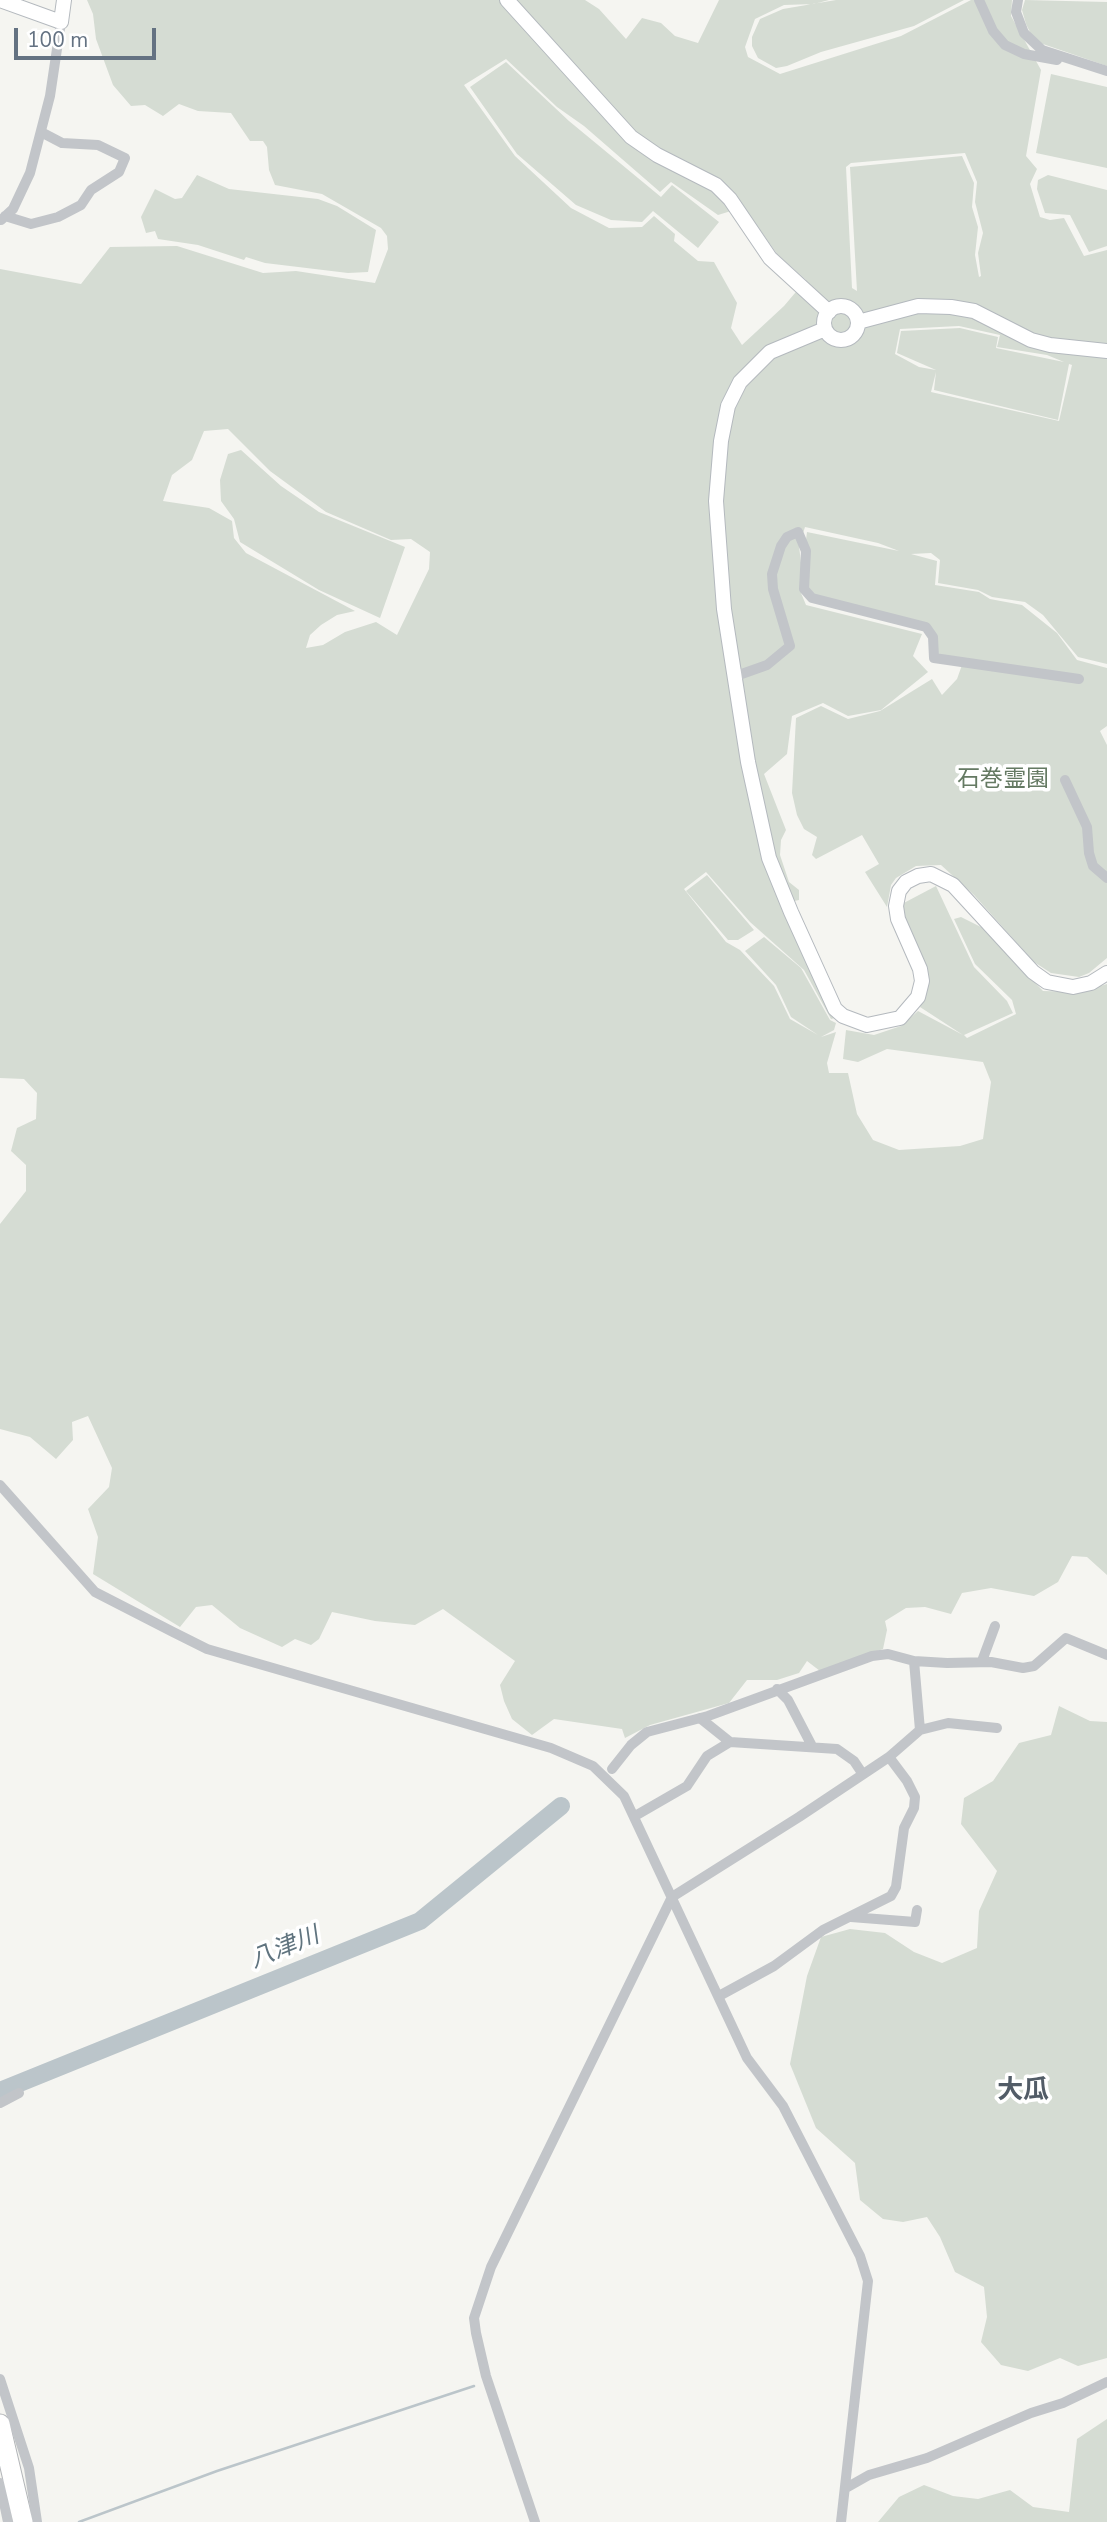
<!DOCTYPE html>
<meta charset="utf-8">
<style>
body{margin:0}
#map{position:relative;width:1107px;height:2522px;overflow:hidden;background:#f5f5f1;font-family:"Nunito Sans",sans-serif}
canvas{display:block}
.scale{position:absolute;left:14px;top:28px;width:142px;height:32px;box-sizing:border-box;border:4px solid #647282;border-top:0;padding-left:9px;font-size:21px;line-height:24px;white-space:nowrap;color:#647282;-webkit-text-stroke:5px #fff;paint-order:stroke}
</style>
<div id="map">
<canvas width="1107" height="2522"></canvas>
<div class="scale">100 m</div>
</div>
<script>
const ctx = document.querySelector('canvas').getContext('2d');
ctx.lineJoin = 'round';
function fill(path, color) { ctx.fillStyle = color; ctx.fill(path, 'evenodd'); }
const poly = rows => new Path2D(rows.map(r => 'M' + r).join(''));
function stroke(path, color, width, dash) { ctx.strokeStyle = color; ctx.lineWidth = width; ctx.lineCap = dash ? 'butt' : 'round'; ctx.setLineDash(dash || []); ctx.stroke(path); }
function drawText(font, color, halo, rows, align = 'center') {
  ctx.font = font + ' "Nunito Sans","Noto Sans JP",sans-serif'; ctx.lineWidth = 7; ctx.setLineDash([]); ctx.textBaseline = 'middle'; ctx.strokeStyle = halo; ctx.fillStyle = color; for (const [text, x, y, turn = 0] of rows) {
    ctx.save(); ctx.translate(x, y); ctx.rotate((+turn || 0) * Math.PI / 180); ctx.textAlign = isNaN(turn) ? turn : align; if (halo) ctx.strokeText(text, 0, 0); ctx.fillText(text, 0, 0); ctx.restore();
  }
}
const green = poly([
 [87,0,585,0,599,9,626,39,642,18,661,23,675,36,698,43,719,0,829,0,814,4,784,5,755,19,745,47,748,57,780,74,901,36,971,0,1012,0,1011,16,1041,70,1026,156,1037,169,1030,184,1040,217,1050,220,1064,218,1084,256,1107,250,1107,664,1078,657,1043,615,1025,602,992,597,978,590,938,583,940,560,931,553,911,554,937,561,935,585,979,592,990,599,1022,605,1057,633,1077,660,1107,668,1107,726,1100,731,1107,745,1107,958,1089,973,1079,977,1051,973,1034,962,974,895,941,865,916,866,896,878,891,885,887,907,865,872,879,864,862,835,816,859,812,855,817,837,804,829,797,815,792,793,796,718,821,706,848,719,880,711,932,679,942,695,957,679,962,665,930,661,930,638,926,631,801,593,806,605,922,634,913,656,928,672,881,710,848,716,823,703,792,716,787,754,764,774,786,830,781,840,780,855,789,882,799,890,799,900,781,904,835,1018,831,1019,804,970,750,922,706,872,684,889,726,942,740,950,774,986,790,1019,818,1035,791,1017,776,985,745,951,764,937,801,968,830,1020,836,1023,834,1030,821,1037,836,1032,827,1063,829,1073,848,1073,857,1114,873,1140,899,1150,960,1146,983,1139,991,1082,983,1062,887,1049,858,1062,843,1059,846,1030,874,1035,901,1026,918,1011,963,1035,920,1007,925,993,900,905,936,886,974,967,1007,1001,1013,1013,964,1035,967,1038,1016,1014,1012,1000,975,964,954,919,961,917,983,928,1043,991,1081,992,1107,984,1107,1575,1087,1557,1072,1556,1058,1582,1034,1596,991,1588,962,1593,951,1614,925,1607,906,1608,885,1621,887,1630,883,1649,820,1671,807,1661,799,1673,777,1680,747,1680,729,1703,650,1725,625,1738,622,1729,554,1719,532,1735,512,1719,504,1701,500,1685,515,1661,443,1609,415,1625,375,1621,332,1612,319,1639,311,1645,295,1639,282,1647,240,1628,212,1605,196,1607,180,1627,93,1574,98,1537,88,1509,109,1487,112,1468,88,1416,72,1422,73,1440,56,1459,30,1437,0,1429,0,1224,26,1191,26,1165,11,1151,17,1128,36,1119,37,1093,24,1079,0,1078,0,269,81,284,110,247,177,246,263,273,296,271,375,283,388,249,387,236,381,228,322,194,275,185,269,170,267,147,263,141,250,141,231,113,198,111,179,104,163,116,145,105,131,106,113,85,96,39,93,14],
 [506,59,557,107,584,126,660,192,671,182,718,215,744,207,777,254,806,280,784,306,742,345,731,328,737,303,714,262,698,261,674,241,675,234,654,216,642,227,609,228,571,208,515,156,464,85],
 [965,153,977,182,975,202,983,233,978,253,981,276,979,277,975,255,978,227,972,207,974,183,962,156,850,167,857,291,852,288,846,167,851,163],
 [959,326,1000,335,997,347,1047,355,1064,362,996,348,998,337,960,328,901,331,897,353,936,370,919,367,895,354,900,329],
 [1069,364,1072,365,1059,421,931,392,936,372,934,390,1058,420],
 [228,429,270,471,326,512,391,540,411,539,430,552,429,569,397,635,376,622,345,632,323,645,306,648,310,635,321,625,337,615,355,611,246,553,234,538,232,521,209,508,163,501,172,475,192,460,204,431],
 [805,527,878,543,899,551,807,532,802,571,799,546],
 [836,0,964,0,914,26,821,52,787,66,776,68,758,58,752,46,752,37,760,19,783,9],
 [1025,0,1107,2,1107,66,1040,43,1032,36,1026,24,1022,10],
 [506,62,569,121,661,197,672,185,719,222,698,248,653,211,642,222,611,220,576,205,517,154,470,87],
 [1051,74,1107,87,1107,168,1036,153],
 [197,175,229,189,318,199,337,206,376,230,368,272,348,273,265,263,246,257,244,260,198,245,158,239,155,231,146,233,141,217,155,189,175,199,182,198],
 [1048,175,1107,190,1107,246,1089,252,1070,215,1045,213,1037,189,1038,180],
 [241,450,281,486,319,512,405,547,380,618,319,590,240,542,234,519,221,501,220,480,228,454],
 [707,875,754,930,738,940,728,940,686,891],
 [1059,1706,1090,1721,1107,1722,1107,2358,1078,2366,1060,2358,1028,2371,1001,2365,981,2342,987,2317,984,2287,955,2272,940,2237,927,2217,903,2222,883,2219,860,2200,855,2163,816,2128,790,2064,807,1976,821,1937,850,1929,885,1933,914,1952,942,1963,977,1948,979,1911,997,1871,961,1824,964,1798,993,1781,1019,1743,1051,1735],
 [1107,2419,1107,2522,878,2522,899,2497,924,2485,953,2496,978,2499,1010,2490,1033,2507,1069,2512,1077,2439]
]);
const stream = poly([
 [79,2522,217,2471,474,2386]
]);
const river = poly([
 [0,2091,420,1921,561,1806]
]);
const street = poly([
 [979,0,993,31,1005,45,1024,54,1057,60],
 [1018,0,1016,12,1024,33,1042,50,1107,71],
 [5,216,31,224,58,217,81,205,91,190,119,172,125,158,98,145,62,143,41,132],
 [1,220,13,209,30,173,50,96,61,22],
 [736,676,767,665,790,646,773,589,772,574,781,546,787,537,798,532,806,551,804,589,812,598,926,627,933,637,934,658,1079,679],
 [1065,780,1087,827,1089,853,1093,866,1107,878],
 [0,1485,95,1592,173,1632,207,1649,551,1748,593,1766,624,1796,747,2058,783,2106,860,2256,868,2281,841,2522],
 [982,1661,995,1626],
 [777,1689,788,1700,812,1746],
 [700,1718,730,1742],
 [920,1730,948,1723,997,1728],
 [612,1769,631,1745,647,1732,708,1716,872,1656,888,1654,914,1661,947,1663,991,1662,1023,1668,1034,1666,1066,1638,1107,1655],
 [635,1816,687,1786,707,1756,730,1742,837,1749,854,1761,862,1773],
 [851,1917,915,1922,917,1910],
 [719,1996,774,1966,823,1930,891,1896,896,1887,904,1828,914,1808,915,1797,907,1781,889,1757],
 [0,2103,19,2093],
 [0,2379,29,2468,37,2522],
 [0,2483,8,2522],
 [846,2488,869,2475,927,2458,1031,2413,1063,2403,1107,2382],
 [535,2522,486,2376,476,2333,474,2318,491,2267,672,1897,799,1817,889,1757,920,1730,914,1661]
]);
const secondary = poly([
 [0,0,61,22,64,0],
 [507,0,631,137,657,155,716,185,730,199,770,258,829,312],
 '824 323a17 17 0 1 1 34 0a17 17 0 1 1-34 0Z',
 [858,322,918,306,951,307,974,311,1031,340,1050,345,1107,351],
 [825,329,770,352,740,382,728,406,721,441,716,501,724,609,748,762,769,858,791,912,835,1009,843,1016,867,1025,900,1018,918,997,922,981,920,969,898,919,896,906,899,891,906,882,918,876,931,874,953,885,1033,972,1047,982,1073,987,1091,983,1107,973]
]);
const highway = poly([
 [0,2424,23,2522]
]);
const parkNames = [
 ["石巻霊園",1003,780]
];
const waterNames = [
 ["八津川",285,1949,-22]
];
const quarterNames = [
 ["大瓜",1023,2092]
];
fill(green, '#d5dcd3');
stroke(stream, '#bbc5ca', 2.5);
stroke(river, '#bbc5ca', 18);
stroke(secondary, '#b4b9be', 16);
stroke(highway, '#b3b6b9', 21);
stroke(street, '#c2c5c9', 10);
stroke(secondary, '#fff', 14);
stroke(highway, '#fff', 19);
drawText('23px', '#657a63', '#fff', parkNames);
drawText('italic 24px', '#60747f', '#fff', waterNames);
drawText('bold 26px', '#525c67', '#fff', quarterNames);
</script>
